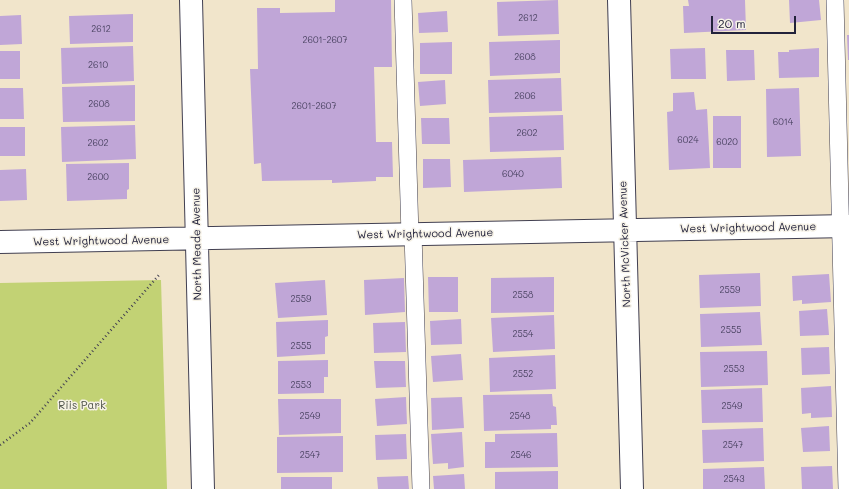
<!DOCTYPE html>
<style>
body{margin:0}
#map{position:relative;width:849px;height:489px;overflow:hidden;background:#f1e5cb;font-family:Mali,sans-serif}
canvas{display:block}
.scale{position:absolute;left:711px;top:16px;width:85px;height:18px;box-sizing:border-box;border:2px solid #22223b;border-top:0;padding-left:5px;font-size:12px;line-height:14px;white-space:nowrap;color:#22223b;-webkit-text-stroke:3px #f7f3e8;paint-order:stroke}
</style>
<div id="map">
<canvas width="849" height="489"></canvas>
<div class="scale">20 m</div>
</div>
<script>
const ctx = document.querySelector('canvas').getContext('2d');
ctx.lineJoin = 'round';
function fill(path, color) { ctx.fillStyle = color; ctx.fill(path, 'evenodd'); }
const poly = rows => new Path2D(rows.map(r => 'M' + r).join(''));
function stroke(path, color, width, dash) { ctx.strokeStyle = color; ctx.lineWidth = width; ctx.lineCap = dash ? 'butt' : 'round'; ctx.setLineDash(dash || []); ctx.stroke(path); }
function drawText(font, color, halo, rows, align = 'center') {
  ctx.font = font + ' Mali,sans-serif'; ctx.lineWidth = 3; ctx.setLineDash([]); ctx.textBaseline = 'middle'; ctx.strokeStyle = halo; ctx.fillStyle = color; for (const [text, x, y, turn = 0] of rows) {
    ctx.save(); ctx.translate(x, y); ctx.rotate((+turn || 0) * Math.PI / 180); ctx.textAlign = isNaN(turn) ? turn : align; if (halo) ctx.strokeText(text, 0, 0); ctx.fillText(text, 0, 0); ctx.restore();
  }
}
const green = poly([
 [161,280,167,489,0,489,0,283]
]);
const building = poly([
 [335,0,391,0,392,67,374,67,376,142,392,142,393,177,376,177,376,181,332,183,332,180,262,181,261,163,254,164,250,69,258,69,257,8,280,8,280,13,335,12],
 [558,0,559,34,498,36,497,2],
 [688,0,745,0,746,30,684,33,683,6,689,6],
 [789,0,819,0,821,20,790,23],
 [447,11,448,32,419,33,418,13],
 [133,14,133,42,70,44,69,16],
 [21,15,22,44,0,45,0,16],
 [847,35,849,35,849,60,848,60],
 [560,40,560,73,490,76,489,42],
 [452,42,452,74,420,74,420,43],
 [133,46,134,81,62,84,61,48],
 [705,48,706,79,671,79,670,49],
 [819,48,819,77,779,78,778,52,789,52,789,50],
 [726,50,754,50,755,80,727,81],
 [0,51,20,51,20,79,0,79],
 [561,78,562,111,489,113,488,80],
 [445,80,446,104,420,106,418,82],
 [135,85,135,121,63,122,62,87],
 [0,88,23,88,24,119,0,119],
 [799,88,801,156,767,157,766,89],
 [694,92,696,110,707,109,710,168,669,170,667,112,673,111,673,93],
 [563,115,564,150,490,152,489,117],
 [713,116,741,116,741,168,713,168],
 [421,118,449,118,450,144,422,144],
 [135,125,136,159,62,162,61,127],
 [0,127,25,127,25,156,0,156],
 [561,157,562,188,464,192,463,160],
 [423,159,450,159,451,187,423,188],
 [129,163,129,189,127,190,127,199,67,201,66,164],
 [26,169,27,200,0,201,0,170],
 [760,273,761,306,700,308,699,275],
 [829,274,831,302,802,304,802,300,793,301,792,276],
 [428,277,458,277,458,312,429,312],
 [554,277,554,312,491,313,491,278],
 [404,278,405,312,365,315,364,280],
 [325,280,327,315,278,318,275,283],
 [827,309,829,335,800,336,799,311],
 [760,312,762,345,701,347,700,314],
 [554,315,555,349,493,352,491,318],
 [461,319,462,344,431,345,430,321],
 [328,320,328,336,325,337,325,354,277,357,276,322],
 [405,322,406,352,374,353,373,323],
 [829,347,830,374,802,375,801,348],
 [767,351,768,385,701,387,700,352],
 [461,354,463,380,433,382,431,356],
 [555,355,556,389,490,392,489,358],
 [328,360,328,377,324,377,324,393,278,394,278,361],
 [374,361,405,361,406,387,376,388],
 [831,386,832,417,811,418,811,413,802,414,801,388],
 [762,388,763,422,702,423,701,390],
 [552,394,553,406,556,407,557,425,551,425,551,429,484,431,483,395],
 [406,397,407,424,377,426,375,399],
 [462,397,464,428,432,430,431,398],
 [278,399,341,399,341,433,279,435],
 [829,426,830,451,803,452,801,428],
 [763,428,764,461,703,463,702,430],
 [462,432,464,467,448,469,448,463,433,464,431,434],
 [557,433,558,467,485,468,485,442,495,442,495,434],
 [406,434,407,459,376,460,375,435],
 [343,436,343,472,277,473,277,437],
 [832,466,833,489,802,489,801,467],
 [764,467,765,489,703,489,703,469],
 [558,471,558,489,495,489,495,472],
 [464,474,465,489,434,489,433,476],
 [408,476,409,489,378,489,377,477],
 [281,477,332,477,332,489,281,489]
]);
const path = poly([
 [0,445,30,423,159,275]
]);
const service = poly([
 [403,0,410,235],
 [835,0,847,489],
 [413,234,421,489]
]);
const minor = poly([
 [191,0,203,489],
 [619,0,632,489],
 [0,242,849,226]
]);
const numberNames = [
 ["2612",528,18],
 ["2612",101,29],
 ["2601-2607",325,40],
 ["2608",525,57],
 ["2610",98,65],
 ["2606",525,96],
 ["2608",99,104],
 ["2601-2607",314,106],
 ["6014",783,122],
 ["2602",527,133],
 ["6024",688,140],
 ["6020",727,142],
 ["2602",98,143],
 ["6040",513,174],
 ["2600",98,177],
 ["2559",730,290],
 ["2558",523,295],
 ["2559",301,299],
 ["2555",731,330],
 ["2554",523,334],
 ["2555",301,346],
 ["2553",734,369],
 ["2552",523,374],
 ["2553",301,385],
 ["2549",732,406],
 ["2549",310,416],
 ["2548",520,416],
 ["2547",733,445],
 ["2547",310,455],
 ["2546",521,455],
 ["2543",734,479]
];
const streetNames = [
 ["West Wrightwood Avenue",748,228,-1],
 ["West Wrightwood Avenue",425,234,-1],
 ["West Wrightwood Avenue",101,241,-1],
 ["North Meade Avenue",197,244,-91],
 ["North McVicker Avenue",625,244,-92]
];
const parkNames = [
 ["Riis Park",82,406]
];
fill(green, '#c2d274');
fill(building, '#c0a6d7');
stroke(service, '#413f51', 18);
stroke(minor, '#413f51', 24);
stroke(path, '#413f51', 2.5, [1, 3]);
stroke(service, '#fff', 17);
stroke(minor, '#fff', 22);
drawText('9px', '#4a4362', null, numberNames);
drawText('11px', '#22223b', '#f7f3e8', streetNames);
drawText('11px', '#52574c', '#f7f3e8', parkNames);
</script>
